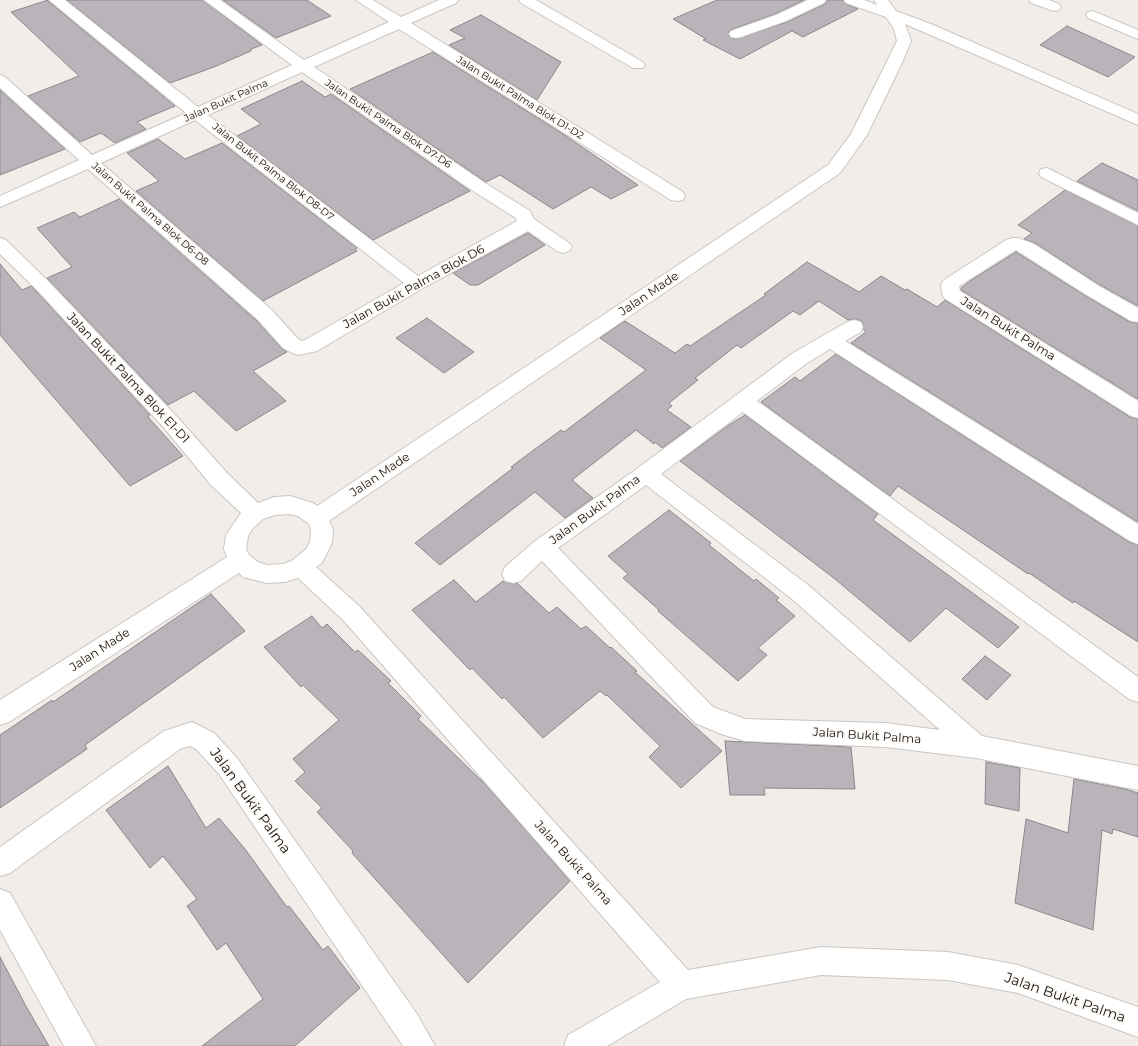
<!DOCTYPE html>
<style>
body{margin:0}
canvas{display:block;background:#f2ede9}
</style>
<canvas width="1138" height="1046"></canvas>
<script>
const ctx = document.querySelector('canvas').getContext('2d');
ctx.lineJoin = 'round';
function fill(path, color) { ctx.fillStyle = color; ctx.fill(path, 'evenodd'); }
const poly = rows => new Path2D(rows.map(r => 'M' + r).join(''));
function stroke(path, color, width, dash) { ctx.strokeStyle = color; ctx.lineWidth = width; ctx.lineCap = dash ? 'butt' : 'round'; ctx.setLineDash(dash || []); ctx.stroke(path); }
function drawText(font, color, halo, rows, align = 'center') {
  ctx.font = font + ' Montserrat,sans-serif'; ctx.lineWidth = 3.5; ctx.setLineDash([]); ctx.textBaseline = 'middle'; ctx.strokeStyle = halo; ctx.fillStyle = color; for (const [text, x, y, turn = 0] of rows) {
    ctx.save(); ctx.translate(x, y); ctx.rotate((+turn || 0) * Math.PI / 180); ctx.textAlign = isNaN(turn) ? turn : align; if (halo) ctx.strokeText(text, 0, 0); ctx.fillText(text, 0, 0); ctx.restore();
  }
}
const building = poly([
 [48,0,48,1,175,106,137,122,146,129,115,143,101,133,80,142,28,96,79,76,11,12,48,0],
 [67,0,203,0,262,45,251,49,251,51,214,67,170,83,67,0],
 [223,0,307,0,331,16,276,38,223,0],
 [717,0,804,0,775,14,730,30,728,35,731,38,736,39,787,22,825,4,827,0,843,0,846,4,858,9,803,37,792,31,740,59,703,40,706,39,673,19,717,0],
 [481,15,561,62,537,100,449,45,465,38,450,30,481,15],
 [1067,26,1102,42,1135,57,1108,77,1040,45,1067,26],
 [433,52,560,132,638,185,611,199,591,187,553,209,500,175,486,182,350,89,433,52],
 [302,81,325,97,331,94,470,191,373,240,237,136,261,124,241,109,302,81],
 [0,90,65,149,0,175,0,90],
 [158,139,185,159,222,143,357,248,355,249,357,251,263,301,136,191,159,181,127,153,158,139],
 [1102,163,1138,180,1138,211,1077,181,1102,163],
 [1065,190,1138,226,1138,306,1100,285,1035,243,1024,239,1032,233,1018,225,1065,190],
 [119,199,257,321,282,349,287,352,253,371,286,401,236,431,194,391,168,405,47,278,72,267,37,228,74,212,80,217,119,199],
 [528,233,545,245,478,285,470,285,453,273,528,233],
 [1016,252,1084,295,1130,322,1138,323,1138,399,961,290,961,288,970,281,1016,252],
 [807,262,859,292,881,276,905,290,907,289,937,307,945,300,1130,417,1138,419,1138,522,851,343,866,332,864,330,862,321,854,319,848,320,819,301,800,315,793,311,741,348,737,345,695,378,698,380,669,403,672,406,667,410,691,427,662,448,655,442,654,444,636,430,572,480,593,498,565,518,535,492,440,565,415,543,513,468,511,467,531,452,561,430,564,432,646,370,600,338,625,321,675,353,687,344,690,346,766,295,764,294,807,262],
 [0,264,22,290,31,286,36,291,150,415,148,417,183,456,130,486,0,335,0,264],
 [427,318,474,352,444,373,396,338,427,318],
 [836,354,1129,542,1138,545,1138,642,1074,601,1073,603,1029,573,1028,574,898,486,890,496,761,402,795,377,800,381,836,354],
 [745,415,878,514,873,520,1019,627,998,648,946,608,910,642,835,579,680,461,729,425,745,415],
 [669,510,711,543,709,545,754,581,756,579,779,598,776,600,795,616,758,648,767,655,738,681,658,611,659,610,623,578,628,574,608,556,669,510],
 [454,580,476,602,503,581,513,584,517,583,549,613,557,607,581,629,586,626,610,648,611,647,637,671,635,672,722,751,681,788,649,757,660,746,607,695,606,696,600,691,543,738,504,697,502,699,472,668,470,670,412,610,454,580],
 [211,594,245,631,85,745,87,749,0,808,0,735,52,700,53,702,211,594],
 [312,616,322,628,327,624,355,652,358,650,391,681,388,683,421,716,418,719,487,786,570,881,468,983,352,853,353,851,317,812,322,808,295,781,305,772,293,759,339,720,303,685,301,687,264,647,312,616],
 [985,656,1011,675,987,700,962,679,985,656],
 [725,741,851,747,855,789,764,788,765,795,730,795,725,741],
 [986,762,1020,768,1019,811,985,804,986,762],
 [168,766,206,828,219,818,245,849,287,907,289,906,323,950,328,946,360,988,295,1046,202,1046,263,999,226,943,217,950,187,906,197,899,163,856,150,868,106,810,168,766],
 [1074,779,1125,789,1138,793,1138,837,1113,829,1112,834,1102,830,1093,930,1015,903,1026,819,1068,833,1074,779],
 [0,957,27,1008,49,1046,0,1046,0,957]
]);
const minor = poly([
 [49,0,65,0,198,107,292,65,204,0,220,0,304,60,389,22,356,0,373,0,401,17,439,0,458,0,456,3,411,23,683,192,685,196,683,200,677,201,671,200,399,29,314,67,485,183,530,211,534,219,569,243,572,247,569,251,563,253,557,251,528,231,423,288,317,351,299,355,292,353,283,348,258,320,88,169,0,207,0,196,79,160,0,88,0,75,5,77,92,155,186,113,49,0],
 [302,72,473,191,516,218,517,221,418,276,208,115,302,72],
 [195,120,404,283,305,340,301,341,297,338,272,310,101,163,195,120],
 [519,0,536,0,643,62,645,65,643,68,633,68,521,3,519,0],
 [808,0,826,0,824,3,786,21,741,37,736,38,731,37,729,34,731,31,776,15,808,0],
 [844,0,864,0,877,5,874,0,888,0,896,11,931,24,1138,114,1138,125,905,24,911,41,902,63,867,135,840,173,329,521,333,529,332,543,322,563,316,567,360,607,688,970,821,947,948,952,1018,965,1138,1007,1138,1037,1018,993,948,980,821,975,686,999,607,1046,564,1046,568,1035,660,982,344,621,298,578,285,582,267,583,243,577,239,573,9,722,0,725,0,700,227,557,224,549,226,535,241,513,211,485,165,429,37,290,0,254,0,238,6,240,49,282,179,419,227,473,258,503,274,497,290,496,313,503,317,506,828,165,851,134,897,41,894,29,886,17,846,3,844,0],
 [290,514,298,516,309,524,311,529,310,542,306,549,293,560,284,564,267,565,258,562,249,555,246,549,248,536,253,528,263,519,275,515,290,514],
 [1029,0,1049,0,1059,4,1061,7,1059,10,1054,11,1031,3,1029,0],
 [1093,11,1138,30,1138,39,1088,18,1086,15,1088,12,1093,11],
 [1047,168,1138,213,1138,225,1041,177,1039,173,1041,169,1047,168],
 [1012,238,1018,238,1034,244,1099,286,1138,308,1138,322,1131,321,1085,294,1016,250,959,286,960,291,1138,401,1138,418,1131,416,944,298,942,294,941,284,944,280,1006,240,1012,238],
 [854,320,861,322,863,327,861,332,845,341,1138,524,1138,544,1130,541,830,349,807,363,757,401,1138,677,1138,702,1129,699,743,412,661,474,808,585,982,736,1138,766,1138,790,976,758,885,747,745,741,721,734,695,723,542,561,521,581,513,583,505,581,502,574,505,567,535,541,638,468,793,353,847,322,854,320],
 [646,485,792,599,940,730,885,723,745,719,713,707,558,548,646,485],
 [192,722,214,733,237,758,417,1014,435,1046,403,1046,219,774,196,749,190,746,180,749,10,873,0,876,0,847,164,731,192,722],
 [0,889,10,893,96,1046,64,1046,0,930,0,889]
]);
const farStreetnames = [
 ["Jalan Bukit Palma Blok D1-D2",520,98,32],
 ["Jalan Bukit Palma",226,101,-24],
 ["Jalan Bukit Palma Blok D7-D6",388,124,34],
 ["Jalan Bukit Palma Blok D8-D7",273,172,38],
 ["Jalan Bukit Palma Blok D6-D8",150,214,41]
];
const streetNames = [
 ["Jalan Bukit Palma Blok D6",414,287,-29],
 ["Jalan Made",649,294,-34],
 ["Jalan Bukit Palma",1008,329,32],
 ["Jalan Bukit Palma Blok E1-D1",128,378,47],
 ["Jalan Made",380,475,-34],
 ["Jalan Bukit Palma",595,510,-36],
 ["Jalan Made",100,650,-33],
 ["Jalan Bukit Palma",867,736,4],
 ["Jalan Bukit Palma",573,863,48]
];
const nearStreetnames = [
 ["Jalan Bukit Palma",250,801,54],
 ["Jalan Bukit Palma",1065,998,19]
];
fill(building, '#b8b4b9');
stroke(building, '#8b878b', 1);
stroke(minor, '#cac6c2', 2);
fill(minor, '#fff');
drawText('10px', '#131110', '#fefbf7', farStreetnames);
drawText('12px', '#131110', '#fefbf7', streetNames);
drawText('14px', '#131110', '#fefbf7', nearStreetnames);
</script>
